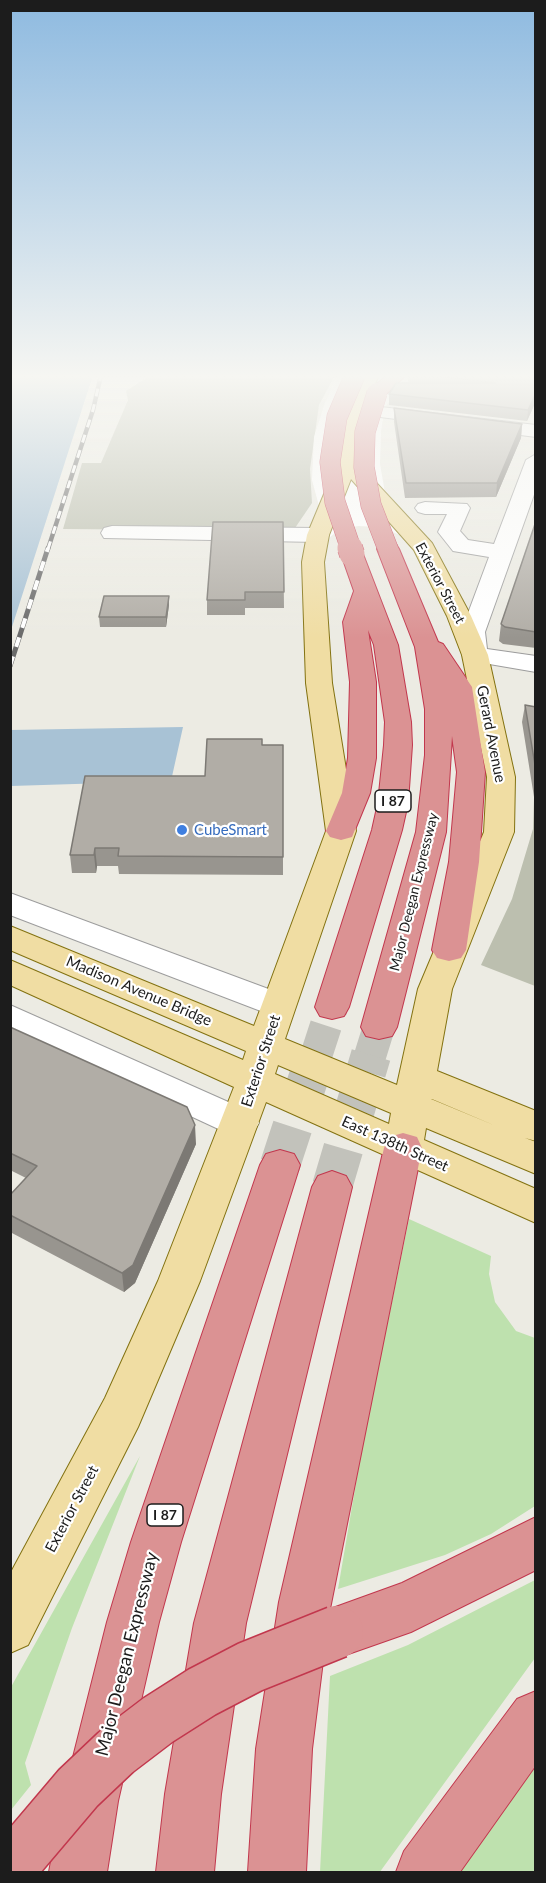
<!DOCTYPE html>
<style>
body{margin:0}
#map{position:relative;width:546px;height:1883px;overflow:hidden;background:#ecebe3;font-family:Lato,sans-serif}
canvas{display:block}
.frame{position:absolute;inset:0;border:12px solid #1c1c1c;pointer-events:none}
</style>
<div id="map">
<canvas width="546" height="1883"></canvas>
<div class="frame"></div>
</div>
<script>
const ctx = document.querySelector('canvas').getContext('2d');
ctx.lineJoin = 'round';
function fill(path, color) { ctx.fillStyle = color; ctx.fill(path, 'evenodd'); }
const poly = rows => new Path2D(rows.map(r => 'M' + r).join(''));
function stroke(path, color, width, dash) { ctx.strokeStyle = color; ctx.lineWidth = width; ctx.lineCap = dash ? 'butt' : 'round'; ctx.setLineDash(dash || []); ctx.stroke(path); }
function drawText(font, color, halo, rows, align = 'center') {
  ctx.font = font + ' Lato,sans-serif'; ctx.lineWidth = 4.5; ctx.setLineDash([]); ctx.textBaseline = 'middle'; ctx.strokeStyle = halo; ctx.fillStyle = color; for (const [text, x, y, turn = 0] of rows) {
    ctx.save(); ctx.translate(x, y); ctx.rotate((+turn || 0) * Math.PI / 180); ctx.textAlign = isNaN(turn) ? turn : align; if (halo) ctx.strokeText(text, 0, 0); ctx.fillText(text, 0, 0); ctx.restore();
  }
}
const construction = poly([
 [151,375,335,375,319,405,310,469,312,503,293,531,63,529,82,463,101,463,128,400,126,391],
 [534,798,536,798,535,986,481,965,512,899,533,829]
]);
const grass = poly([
 [409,1219,491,1256,489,1274,495,1302,516,1331,535,1338,535,1506,491,1534,445,1555,338,1589,363,1442],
 [140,1456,72,1628,25,1763,31,1785,11,1810,11,1687],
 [535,1580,535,1658,382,1869,380,1872,320,1872,330,1676,408,1645],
 [535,1767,535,1872,460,1872,485,1836]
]);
const water = poly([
 [11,375,93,375,11,630,10,375],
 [183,727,171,781,11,786,10,730]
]);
const pier = poly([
 [338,375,407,375,385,407,381,431,380,464,386,499,400,535,381,527,358,526,338,530,328,539,312,480,314,437,325,403]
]);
const highwayTunnelFar1 = poly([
 [316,1056,332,1007],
 [370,1056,379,1027]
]);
const highwayTunnel = poly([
 [280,1165,316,1055],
 [332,1187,371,1055]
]);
const minor = poly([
 [355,404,536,425,536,437,349,413,346,409,355,404],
 [536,454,536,489,485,632,487,649,536,656,536,672,466,660,462,655,461,632,489,557,453,551,438,532,447,514,425,514,418,512,415,508,418,504,425,502,467,504,470,508,460,531,468,540,494,544,526,460,536,454],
 [112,526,318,528,326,530,329,535,326,540,318,542,104,538,101,533,104,528,112,526],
 [10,893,290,997,295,1005,290,1013,278,1017,266,1013,10,915,10,893],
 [10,1005,253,1113,259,1123,253,1133,240,1137,227,1133,10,1032,10,1005]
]);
const major = poly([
 [362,375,379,375,360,418,357,462,432,543,471,616,488,655,515,777,514,832,452,989,437,1071,536,1111,536,1141,525,1138,536,1142,536,1174,426,1128,424,1140,536,1189,536,1223,266,1102,200,1281,138,1427,28,1645,10,1653,10,1574,105,1398,158,1281,234,1087,10,985,10,960,243,1060,246,1051,10,950,10,926,254,1026,326,831,306,683,302,562,307,535,337,463,342,418,362,375],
 [351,479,414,550,447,616,462,655,487,777,484,832,418,989,397,1085,285,1039,356,831,332,683,324,562,329,535,351,479],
 [278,1065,391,1113,389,1124,275,1074,278,1065],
 [431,1099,432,1099,496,1126,431,1099]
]);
const highway = poly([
 [387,375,406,375,383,397,371,397,368,393,371,389,387,375],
 [388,542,396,544,399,549,438,642,443,644,472,687,485,772,479,862,466,950,461,958,449,961,437,958,432,950,449,862,457,772,452,736,446,832,397,1027,392,1036,379,1039,366,1036,361,1027,416,832,425,755,425,709,415,647,377,549,380,544,388,542],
 [352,547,360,549,363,554,398,645,411,722,412,745,408,803,402,830,349,1007,344,1016,332,1019,320,1016,315,1007,372,830,378,803,384,745,385,722,374,645,368,630,376,682,376,758,370,793,352,837,341,840,330,837,326,831,342,793,348,758,350,682,343,622,354,591,341,554,344,549,352,547],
 [403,1133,417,1137,422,1148,330,1609,402,1583,536,1517,536,1570,411,1632,337,1658,324,1653,312,1749,306,1872,248,1872,256,1749,279,1602,384,1148,389,1137,403,1133],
 [280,1150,294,1154,300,1165,181,1542,159,1622,118,1801,107,1872,49,1872,62,1801,107,1622,131,1542,260,1165,266,1154,280,1150],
 [332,1171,346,1176,352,1187,246,1623,221,1794,214,1872,156,1872,165,1794,194,1623,312,1187,318,1176,332,1171],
 [536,1691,536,1765,460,1872,396,1872,404,1851,517,1699,536,1691]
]);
const railFar1 = poly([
 [48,549,93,410,101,375]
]);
const rail = poly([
 [10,666,48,548]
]);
const highwayBridgeFar2 = poly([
 [377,393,365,432,364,467,371,505,388,549],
 [351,549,335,502,330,462,337,417,355,375]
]);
const highwayBridgeFar1 = poly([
 [350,548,352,554]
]);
const highwayBridge = poly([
 [11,1867,78,1788,116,1752,158,1720,202,1692,250,1667,337,1632]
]);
const wall = poly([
 [409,375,536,375,536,401,527,421,389,405,389,394,408,383],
 [394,408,522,424,521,438,496,497,405,498,394,422],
 [283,522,284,608,245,608,245,615,207,615,207,600],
 [536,524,536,648,503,644,499,641,501,624],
 [169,596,169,605,166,627,100,627,99,617],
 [525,705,536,707,536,797,534,797,522,722],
 [262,745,283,745,283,875,119,874,118,866,97,866,96,873,72,873,70,855,205,776],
 [10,1027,196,1144,135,1283,124,1292,10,1232,10,1195,26,1178,10,1170]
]);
const shadedWall = poly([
 [536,393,536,401,527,421,528,410],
 [522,424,521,438,496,497,497,483],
 [169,596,169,605,166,627,166,617],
 [95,848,97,866,96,873,94,855],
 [195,1125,196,1144,135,1283,124,1292,122,1273]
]);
const building = poly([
 [430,375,536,375,536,393,528,410,389,394,396,383,495,383,430,375],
 [394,408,522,424,497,483,406,483,394,408],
 [213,522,283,522,284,592,245,592,245,600,207,600,213,522],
 [535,524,536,632,505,627,501,624,535,524],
 [104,596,169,596,166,617,99,617,104,596],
 [525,705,536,707,536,771,525,705],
 [207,739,262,739,262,745,283,745,283,857,118,856,119,848,95,848,94,855,70,855,85,776,205,776,207,739],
 [10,1027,187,1107,195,1125,133,1265,122,1273,10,1215,10,1195,37,1166,10,1153,10,1027]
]);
const markers = [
 [182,830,6,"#3f7fe0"]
];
const farStreetnames = [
 ["Exterior Street",440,583,62],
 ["Major Deegan Expressway",414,892,-76]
];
const shields = [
 [393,801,36],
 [165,1515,36]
];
const shieldNames = [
 ["I 87",393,801],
 ["I 87",165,1515]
];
const streetNames = [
 ["Gerard Avenue",491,734,79],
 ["Madison Avenue Bridge",139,991,23],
 ["Exterior Street",261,1061,-72],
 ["East 138th Street",395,1144,24],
 ["Exterior Street",72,1509,-62]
];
const shopNames = [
 ["CubeSmart",194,830]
];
const nearStreetnames = [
 ["Major Deegan Expressway",127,1654,-76]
];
fill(construction, '#bcbfaf');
fill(grass, '#bee1ae');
fill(water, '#a8c2d5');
fill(pier, '#fff');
stroke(highwayTunnelFar1, '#c2c2bb', 32, [32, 16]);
stroke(highwayTunnel, '#c2c2bb', 40, [40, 20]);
stroke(minor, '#9d9d9d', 2);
stroke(major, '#837211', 2);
stroke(highway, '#c2374d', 2);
fill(minor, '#fff');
fill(major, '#f0dda3');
fill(highway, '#db9293');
stroke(railFar1, '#6a6a6a', 4.5);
stroke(rail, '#6a6a6a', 5);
stroke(railFar1, '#fff', 3, [8]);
stroke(rail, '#fff', 4, [10]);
stroke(highwayBridgeFar2, '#c2374d', 21, []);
stroke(highwayBridgeFar1, '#c2374d', 26, []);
stroke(highwayBridge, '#c2374d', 55, []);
stroke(highwayBridgeFar2, '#db9293', 20);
stroke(highwayBridgeFar1, '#db9293', 25);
stroke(highwayBridge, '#db9293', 52);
fill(wall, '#98958f');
fill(shadedWall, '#7c7974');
fill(building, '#b1ada6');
stroke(building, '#7c7974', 1.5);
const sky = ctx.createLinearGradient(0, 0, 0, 638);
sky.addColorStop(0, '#8ebae0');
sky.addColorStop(0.59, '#f6f6f2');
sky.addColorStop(1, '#f6f6f200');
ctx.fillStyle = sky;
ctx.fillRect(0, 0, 546, 638);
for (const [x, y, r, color] of markers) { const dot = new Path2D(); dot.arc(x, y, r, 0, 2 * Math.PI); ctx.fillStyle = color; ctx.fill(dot); stroke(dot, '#fff', 2); }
drawText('14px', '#1c1c1c', '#fff', farStreetnames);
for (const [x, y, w] of shields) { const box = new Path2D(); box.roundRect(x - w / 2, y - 11, w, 22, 4.5); ctx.fillStyle = '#fff'; ctx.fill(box); stroke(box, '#1c1c1c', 1.5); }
drawText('bold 14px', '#1c1c1c', null, shieldNames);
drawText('15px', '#1c1c1c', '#fff', streetNames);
drawText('15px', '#366cbe', '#fff', shopNames, 'left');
drawText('18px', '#1c1c1c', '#fff', nearStreetnames);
</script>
